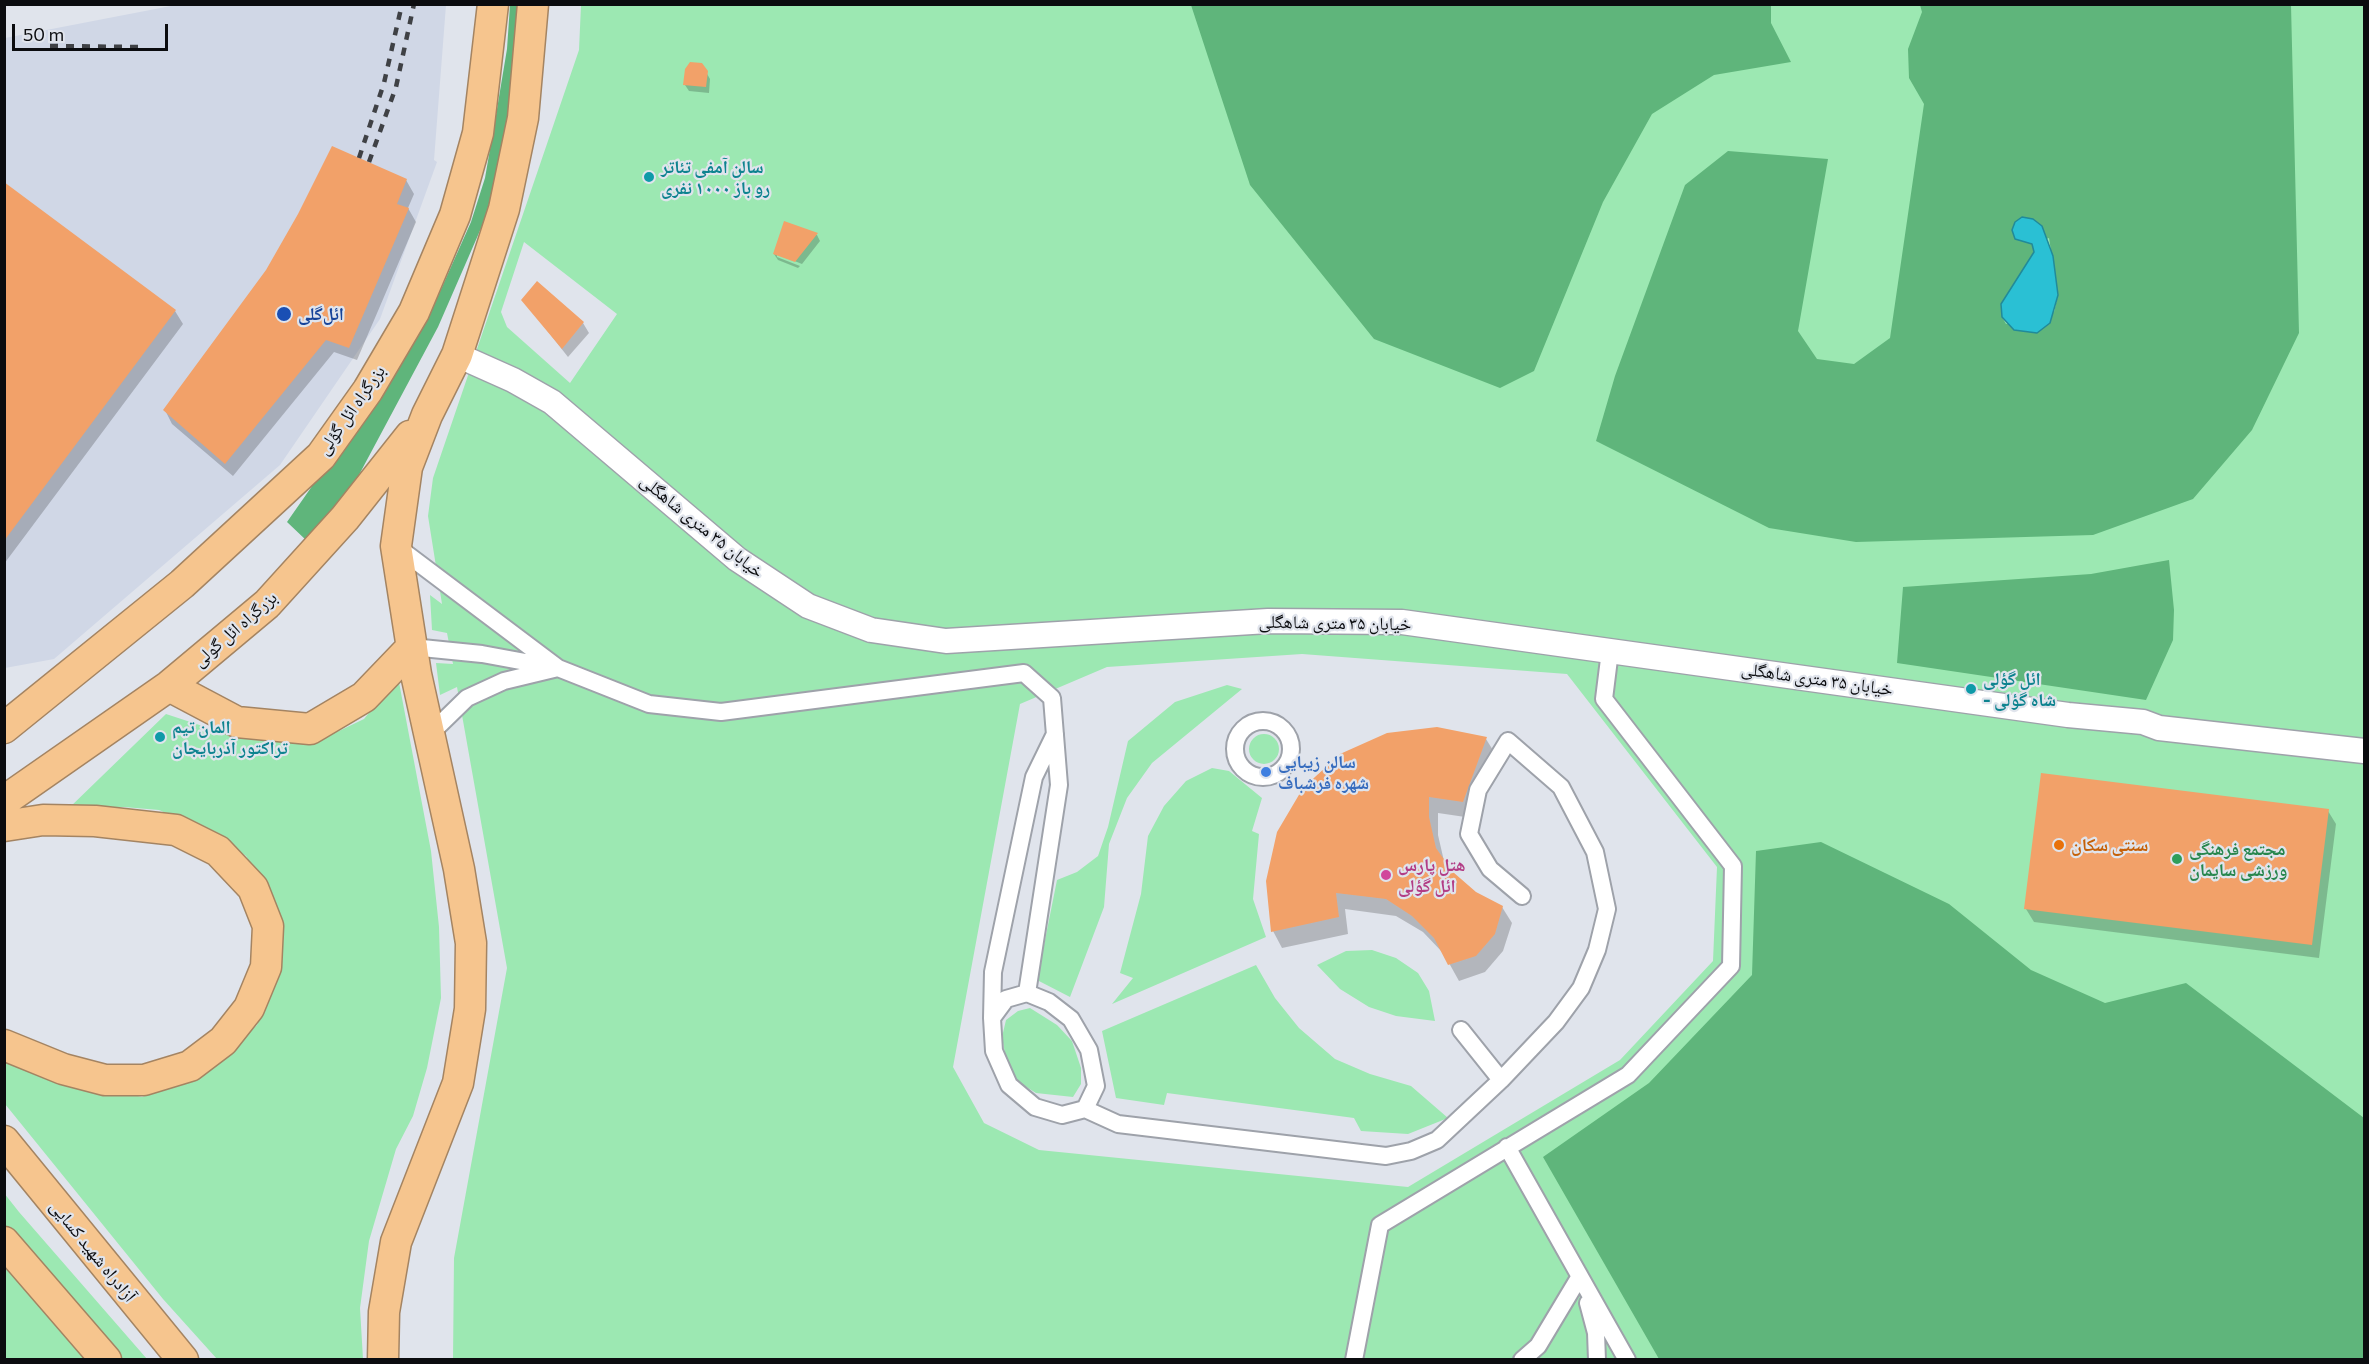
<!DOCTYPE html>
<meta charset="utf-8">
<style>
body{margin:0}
#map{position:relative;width:2369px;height:1364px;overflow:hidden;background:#e0e4ec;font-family:Commissioner,sans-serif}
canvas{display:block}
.frame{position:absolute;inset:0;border:6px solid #0b0c0f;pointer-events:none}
.scale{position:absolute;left:12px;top:24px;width:156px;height:27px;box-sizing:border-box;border:3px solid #0b0c0f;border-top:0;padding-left:8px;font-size:18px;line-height:21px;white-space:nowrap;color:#0b0c0f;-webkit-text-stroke:4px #e0e4ec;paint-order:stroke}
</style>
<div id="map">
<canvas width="2369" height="1364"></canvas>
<div class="frame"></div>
<div class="scale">50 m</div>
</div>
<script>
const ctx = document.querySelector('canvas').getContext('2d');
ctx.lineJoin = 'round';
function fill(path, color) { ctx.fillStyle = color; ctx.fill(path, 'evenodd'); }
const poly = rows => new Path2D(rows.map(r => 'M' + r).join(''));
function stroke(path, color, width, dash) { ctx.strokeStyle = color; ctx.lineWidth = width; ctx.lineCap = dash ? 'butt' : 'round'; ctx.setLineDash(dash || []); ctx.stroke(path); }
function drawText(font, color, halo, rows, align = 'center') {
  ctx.font = font + ' Commissioner,"Noto Naskh Arabic",sans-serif'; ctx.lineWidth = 4.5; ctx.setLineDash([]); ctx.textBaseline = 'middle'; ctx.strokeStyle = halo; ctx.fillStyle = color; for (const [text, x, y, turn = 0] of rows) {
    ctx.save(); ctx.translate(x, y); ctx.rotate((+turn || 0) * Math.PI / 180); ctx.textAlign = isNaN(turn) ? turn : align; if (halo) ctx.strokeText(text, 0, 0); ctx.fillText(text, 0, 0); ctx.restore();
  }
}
const built = poly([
 [176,5,446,5,434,160,437,162,380,319,280,465,54,659,5,668,5,38]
]);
const green = poly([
 [581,5,2364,5,2364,1359,453,1359,454,1258,507,968,457,687,440,695,436,663,453,664,447,633,432,630,430,595,442,604,428,516,433,478,579,50],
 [524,242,617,314,570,383,507,327,501,312],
 [1302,654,1567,674,1717,867,1713,961,1620,1060,1408,1187,1039,1150,984,1123,953,1067,1020,704,1107,667],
 [398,677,431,851,439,927,441,998,427,1068,413,1116,396,1149,369,1241,360,1308,363,1359,217,1359,163,1299,5,1104,4,1060,61,1078,142,1097,208,1070,257,1025,280,968,278,914,246,856,214,834,159,810,124,807,68,809,166,714,233,736,298,743,339,731,364,719],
 [1227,685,1242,689,1152,763,1127,798,1109,844,1104,907,1070,997,1037,980,1057,880,1077,872,1098,856,1108,827,1128,741,1175,702],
 '1249 749a15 15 0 1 1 30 0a15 15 0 1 1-30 0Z',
 [1212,768,1229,771,1262,798,1252,831,1259,834,1253,899,1266,937,1112,1004,1133,978,1120,973,1141,894,1148,836,1164,806,1186,781],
 [1372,950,1396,958,1418,973,1429,991,1435,1021,1396,1016,1369,1007,1340,989,1317,965,1346,951],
 [1256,965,1275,998,1299,1028,1335,1059,1370,1074,1411,1086,1448,1118,1408,1134,1361,1131,1354,1118,1167,1093,1164,1105,1116,1098,1102,1031],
 [1030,1008,1057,1025,1072,1041,1081,1068,1081,1084,1073,1097,1036,1093,1017,1081,1006,1059,1002,1037,1006,1020,1018,1011],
 [4,1193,19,1212,147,1359,5,1359]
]);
const forest = poly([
 [510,5,523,5,511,111,496,182,482,226,438,327,345,501,307,541,287,522,426,323,471,222,485,178,497,109,507,49],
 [1191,5,1771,5,1771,23,1791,62,1714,75,1652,114,1603,202,1534,371,1500,388,1374,339,1250,185],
 [1920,5,2291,5,2299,333,2252,430,2193,499,2093,535,1856,542,1769,528,1596,441,1615,376,1685,185,1728,151,1828,159,1798,331,1817,359,1854,364,1890,338,1924,104,1909,78,1908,49,1922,12],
 [2049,238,2058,295,2054,312,2006,324,2002,317,2001,304,2034,252,2032,244],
 [2169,560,2174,610,2173,640,2146,700,1897,663,1903,587,2091,574],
 [1821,842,1949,904,2031,970,2105,1003,2186,983,2364,1118,2364,1359,1659,1359,1543,1157,1649,1083,1752,975,1756,851]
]);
const water = poly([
 [2022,217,2033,219,2042,226,2053,256,2058,295,2050,323,2037,333,2014,330,2002,317,2001,304,2034,252,2032,244,2015,239,2012,230,2015,222,2022,217]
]);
const shadow = poly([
 [706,72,710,79,709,93,689,91,685,85],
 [406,180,414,194,408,208,416,222,357,360,334,352,233,476,172,424,165,410],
 [4,184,175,311,183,324,4,564],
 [785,223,817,235,820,241,802,264,777,254,777,257,800,266,798,268,778,260,774,254],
 [523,300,583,323,589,333,568,357],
 [1486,739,1496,755,1472,818,1438,813,1438,835,1444,861,1452,873,1475,894,1502,907,1512,923,1503,951,1485,972,1459,981,1444,954,1423,932,1396,916,1345,909,1348,934,1282,948,1273,931],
 [2328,811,2336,824,2319,958,2034,922,2026,909]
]);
const building = poly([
 [690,62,702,63,708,71,706,87,683,85,685,69],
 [332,146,407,179,397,204,409,208,349,348,326,340,225,464,163,410,266,270,298,214],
 [4,182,176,310,4,541],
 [784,221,818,233,795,262,773,254],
 [537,281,584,322,562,349,521,300],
 [1437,727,1487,737,1463,802,1429,797,1429,817,1436,848,1453,872,1476,892,1503,906,1495,934,1476,956,1448,965,1434,938,1412,916,1386,899,1336,893,1339,917,1271,932,1266,881,1277,832,1303,788,1340,754,1387,733],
 [2041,773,2329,809,2312,945,2024,909]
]);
const street = poly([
 [396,546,558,668,504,681,467,698,430,734],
 [412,647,482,654,558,668,649,704,721,712,1024,673,1052,698,1059,785,1027,993],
 '1235 749a28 28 0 1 1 56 0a28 28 0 1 1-56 0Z',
 [1027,993,1049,1002,1071,1019,1089,1050,1096,1086,1085,1109,1062,1115,1035,1107,1009,1085,994,1051,992,1018,1006,999,1027,993],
 [992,1018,993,972,1034,777,1055,734],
 [1461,1030,1501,1080],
 [1085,1109,1118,1124,1386,1156,1411,1151,1437,1140,1501,1080,1556,1022,1581,988,1597,950,1607,909,1595,852,1561,787,1508,741,1478,790,1469,834,1490,869,1522,896],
 [1507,1147,1627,1360],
 [1588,1303,1596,1333,1597,1360],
 [1354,1360,1380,1225,1628,1075,1731,966,1733,866,1604,699,1610,651],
 [1522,1360,1538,1346,1580,1276]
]);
const secondary = poly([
 [457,355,513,380,552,402,737,559,808,606,871,630,946,641,1268,621,1402,622,2068,715,2143,722,2159,728,2364,751]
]);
const highway = poly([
 [169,686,237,722,310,729,364,697,412,647],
 [4,728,182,584,321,456,368,390,414,312,455,215,478,133,493,4],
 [4,801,169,686,267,604,345,518,410,436],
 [4,826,43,820,95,821,176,830,218,851,253,888,268,926,266,967,249,1008,223,1041,190,1066,144,1080,105,1080,63,1069,4,1045],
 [4,1141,183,1360],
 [4,1242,106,1360],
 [383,1360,384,1312,396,1242,458,1083,470,1009,471,943,459,869,416,674,396,546,407,467,427,415,457,355,504,209,523,118,533,4]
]);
const rail = poly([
 [50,46,138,47],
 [359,158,384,83,402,4],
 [369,162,396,87,414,4]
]);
const markers = [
 [649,177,6,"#0f9aa8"],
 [284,314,8,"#1a4fb4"],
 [1971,689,6,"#0f9aa8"],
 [160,737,6,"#0f9aa8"],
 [1266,772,6,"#3f7fe0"],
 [2059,845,6,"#e8710a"],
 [2177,859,6,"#2e9e5b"],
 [1386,875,6,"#d1479c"]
];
const cultureNames = [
 ["سالن آمفی تئاتر",661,167],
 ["رو باز ۱۰۰۰ نفری",661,188],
 ["ائل گؤلی",1983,679],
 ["- شاه گؤلی",1983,700],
 ["المان تیم",172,727],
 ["تراکتور آذربایجان",172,748]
];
const transitNames = [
 ["ائل‌گلی",298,314]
];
const streetNames = [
 ["بزرگراه ائل گؤلی",351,410,-55],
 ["خیابان ۳۵ متری شاهگلی",702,526,39],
 ["خیابان ۳۵ متری شاهگلی",1335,623,1],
 ["بزرگراه ائل گولی",235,629,-41],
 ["خیابان ۳۵ متری شاهگلی",1817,679,8],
 ["آزادراه شهید کسایی",93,1251,51]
];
const shopNames = [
 ["سالن زیبایی",1278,762],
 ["شهره فرشباف",1278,783]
];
const foodNames = [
 ["سنتی سکان",2071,845]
];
const leisureNames = [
 ["مجتمع فرهنگی",2189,849],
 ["ورزشی سایمان",2189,870]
];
const hotelNames = [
 ["هتل پارس",1398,865],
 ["ائل گؤلی",1398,886]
];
fill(built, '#d0d7e6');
fill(green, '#9ce8b2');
fill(forest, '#5fb57b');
fill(water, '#2ac0d4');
stroke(water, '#218a99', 1.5);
fill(shadow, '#0003');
fill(building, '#f2a169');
stroke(street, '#9ea2aa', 20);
stroke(secondary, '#9ea2aa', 27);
stroke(highway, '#a48462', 33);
stroke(street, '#fff', 16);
stroke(secondary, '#fff', 24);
stroke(highway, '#f6c58e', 30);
stroke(rail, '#3f4145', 4.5, [8, 8]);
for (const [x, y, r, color] of markers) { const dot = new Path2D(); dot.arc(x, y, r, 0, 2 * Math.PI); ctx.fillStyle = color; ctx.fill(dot); stroke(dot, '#e0e4ec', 2); }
drawText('bold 18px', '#0d838f', '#e0e4ec', cultureNames, 'left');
drawText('bold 18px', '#164399', '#e0e4ec', transitNames, 'left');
drawText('18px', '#0b0c0f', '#e0e4ec', streetNames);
drawText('bold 18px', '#366cbe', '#e0e4ec', shopNames, 'left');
drawText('bold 18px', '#c56008', '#e0e4ec', foodNames, 'left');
drawText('bold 18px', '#27864d', '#e0e4ec', leisureNames, 'left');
drawText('bold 18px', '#b23c85', '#e0e4ec', hotelNames, 'left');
</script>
